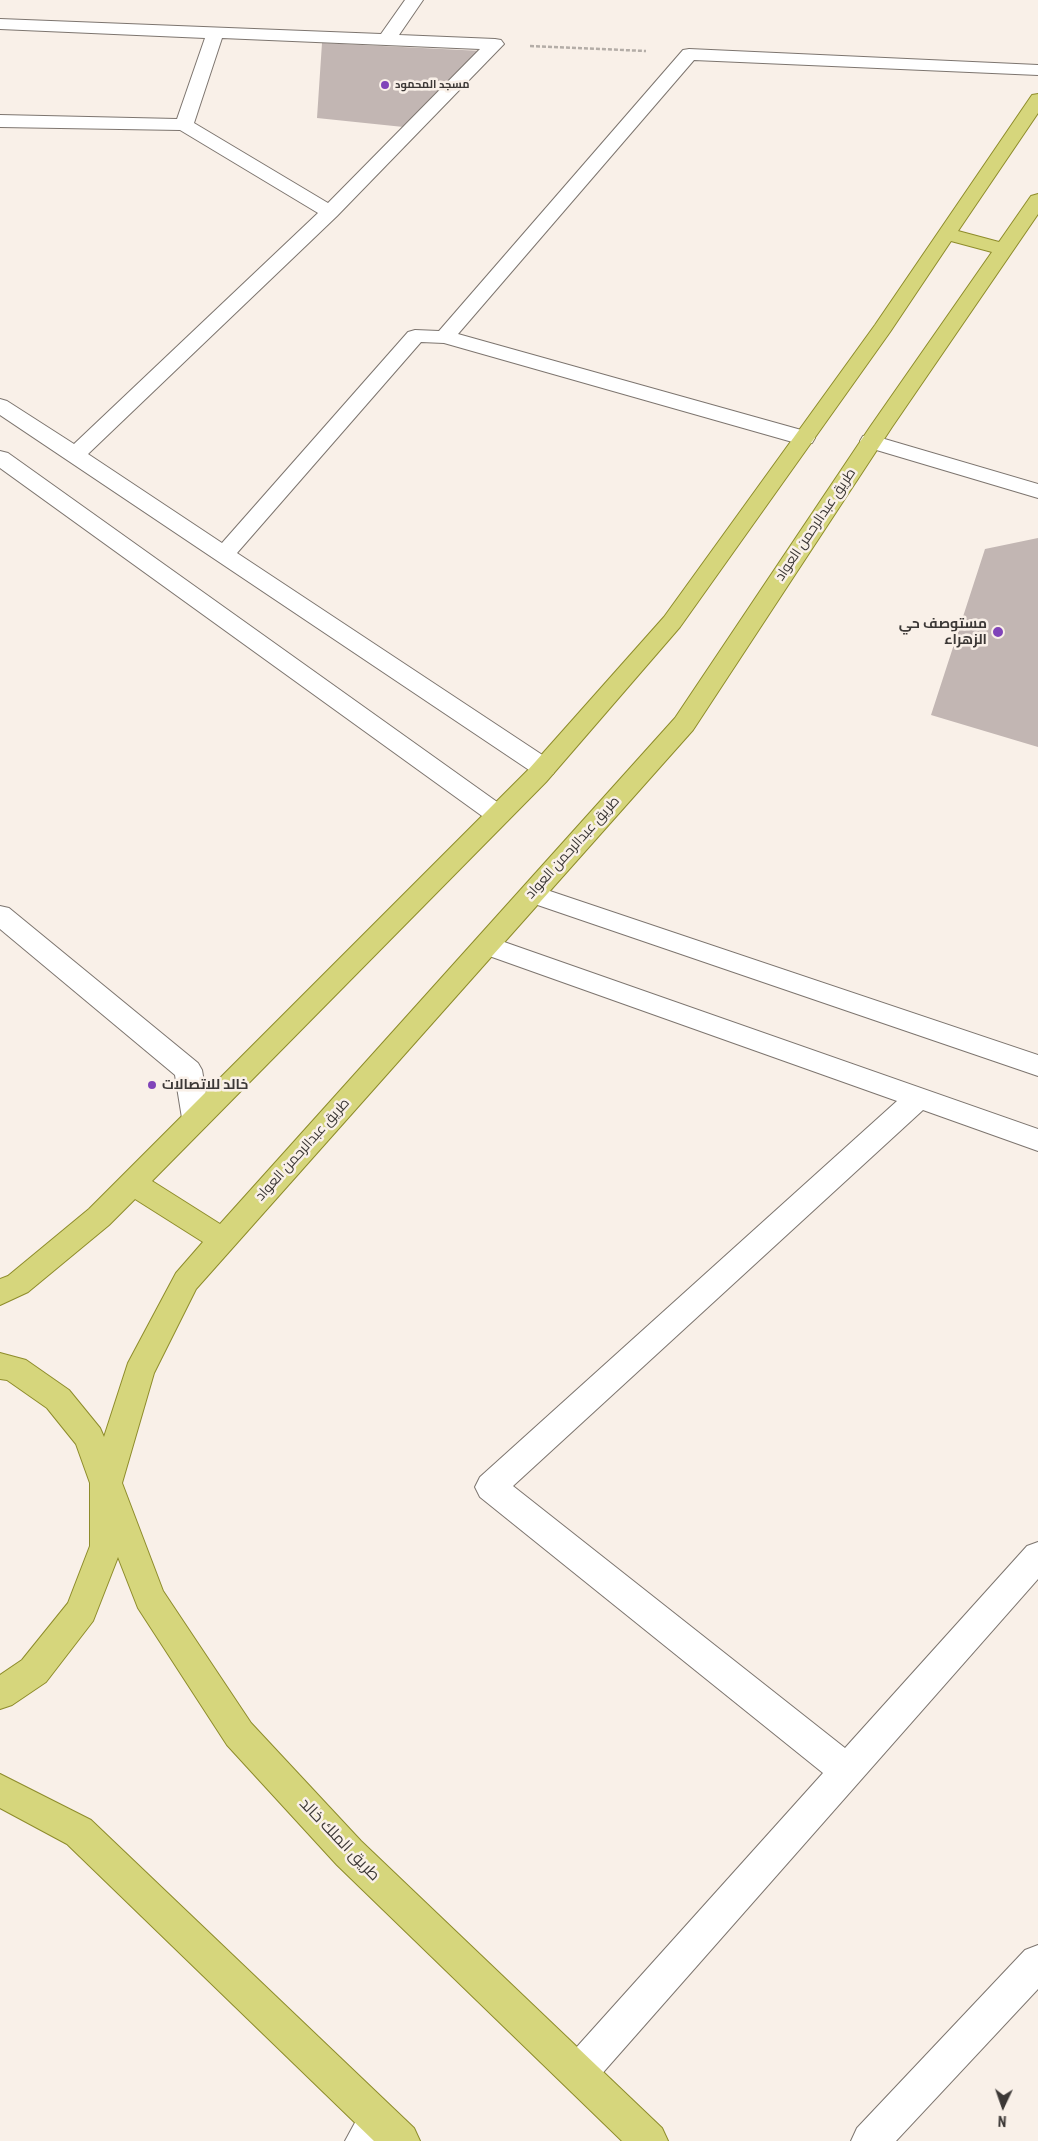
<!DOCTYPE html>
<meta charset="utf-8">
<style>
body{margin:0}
#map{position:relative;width:1038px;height:2141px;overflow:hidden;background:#f9f0e8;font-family:"Roboto Condensed",sans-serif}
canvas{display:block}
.north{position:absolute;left:978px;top:2081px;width:50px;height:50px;-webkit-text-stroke:4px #f9f0e8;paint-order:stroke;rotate:183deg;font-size:14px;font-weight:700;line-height:20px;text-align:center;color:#3c3836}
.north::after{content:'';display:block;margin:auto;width:18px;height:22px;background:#3c3836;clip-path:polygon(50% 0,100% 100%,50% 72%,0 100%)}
</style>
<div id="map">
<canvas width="1038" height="2141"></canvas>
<div class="north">N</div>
</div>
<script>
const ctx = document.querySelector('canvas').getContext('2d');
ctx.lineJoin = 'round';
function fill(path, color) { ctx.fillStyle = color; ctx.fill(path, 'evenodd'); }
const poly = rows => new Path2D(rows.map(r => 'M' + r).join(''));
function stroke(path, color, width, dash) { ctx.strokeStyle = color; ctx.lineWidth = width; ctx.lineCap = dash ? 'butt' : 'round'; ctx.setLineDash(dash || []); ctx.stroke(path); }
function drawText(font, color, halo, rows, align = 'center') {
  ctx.font = font + ' "Roboto Condensed",Cairo,sans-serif'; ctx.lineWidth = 5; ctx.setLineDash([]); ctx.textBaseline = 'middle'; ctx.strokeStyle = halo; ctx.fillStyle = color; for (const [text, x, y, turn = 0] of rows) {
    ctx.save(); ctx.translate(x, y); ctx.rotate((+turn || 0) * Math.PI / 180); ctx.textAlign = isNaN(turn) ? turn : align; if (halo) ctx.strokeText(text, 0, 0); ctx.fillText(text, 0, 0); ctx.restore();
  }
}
const building = poly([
 [322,43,482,51,413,128,317,118],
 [1038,538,1038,747,931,715,985,549]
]);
const path = poly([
 [530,46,646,51]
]);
const minor = poly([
 [405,0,423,0,399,35,495,39,501,40,504,44,337,216,88,454,222,543,408,332,415,330,439,331,683,50,689,49,1038,65,1038,75,694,60,458,334,812,433,815,438,812,443,804,444,796,443,444,343,421,342,237,553,553,762,556,768,553,774,544,776,535,774,0,415,0,399,7,401,74,444,318,213,180,130,0,127,0,115,177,119,205,38,0,29,0,19,381,34,405,0],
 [222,38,386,45,480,49,328,203,194,123,222,38],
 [871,435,1038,484,1038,498,863,446,860,441,863,436,871,435],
 [0,451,8,453,507,809,511,815,507,821,498,824,489,821,0,468,0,451],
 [532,885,1038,1055,1038,1076,523,900,519,894,523,888,532,885],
 [0,906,9,908,198,1063,202,1070,210,1118,206,1126,196,1129,186,1126,182,1118,175,1075,0,929,0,906],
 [487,936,1038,1129,1038,1151,923,1110,513,1486,845,1748,1027,1546,1038,1542,1038,1579,592,2085,579,2090,566,2085,561,2072,566,2059,823,1773,480,1497,475,1487,480,1477,897,1101,478,952,474,945,478,938,487,936],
 [1038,1945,1038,1989,896,2141,851,2141,857,2128,1025,1950,1038,1945],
 [377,2100,390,2106,396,2119,385,2141,345,2141,364,2106,377,2100]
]);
const major = poly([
 [1038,94,1038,113,958,231,999,242,1031,196,1038,194,1038,214,892,427,693,730,196,1289,154,1373,122,1483,163,1591,251,1723,361,1841,662,2128,668,2141,622,2141,337,1865,227,1745,138,1608,118,1557,93,1621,46,1682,12,1705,0,1709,0,1675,22,1660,68,1603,90,1546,90,1483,76,1444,47,1408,7,1380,0,1379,0,1353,26,1360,69,1390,100,1428,104,1437,128,1363,176,1273,203,1242,135,1199,109,1225,28,1292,0,1305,0,1279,8,1276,89,1209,528,770,664,617,875,325,1032,95,1038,94],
 [951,241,992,252,870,427,675,718,220,1224,152,1181,546,782,680,627,890,332,951,241],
 [0,1774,91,1820,414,2128,420,2141,374,2141,67,1844,0,1808,0,1774]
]);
const markers = [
 [385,85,5,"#8044b9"],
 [998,632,6,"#8044b9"],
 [152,1085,5,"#8044b9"]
];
const farPoinames = [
 ["مسجد المحمود",395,85]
];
const streetNames = [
 ["طريق عبدالرحمن العواد",816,525,-56],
 ["طريق عبدالرحمن العواد",573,848,-48],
 ["طريق عبدالرحمن العواد",303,1150,-48]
];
const poiNames = [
 ["مستوصف حي",987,624],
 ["الزهراء",987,640],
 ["خالد للاتصالات",162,1085,"left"]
];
const nearStreetnames = [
 ["طريق الملك خالد",339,1840,46]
];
fill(building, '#c2b6b3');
stroke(minor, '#7d756f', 2);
stroke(major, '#8e8c2b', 2);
stroke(path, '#b4ada7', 2.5, [4, 2]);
fill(minor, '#fff');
fill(major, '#d6d67c');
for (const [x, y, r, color] of markers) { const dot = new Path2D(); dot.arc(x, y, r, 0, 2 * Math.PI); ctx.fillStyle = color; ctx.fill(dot); stroke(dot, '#f9f0e8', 2); }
drawText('bold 11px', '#3c3836', '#f9f0e8', farPoinames, 'left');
drawText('14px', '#3c3836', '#f9f0e8', streetNames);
drawText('bold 14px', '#3c3836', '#f9f0e8', poiNames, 'right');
drawText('16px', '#3c3836', '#f9f0e8', nearStreetnames);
</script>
